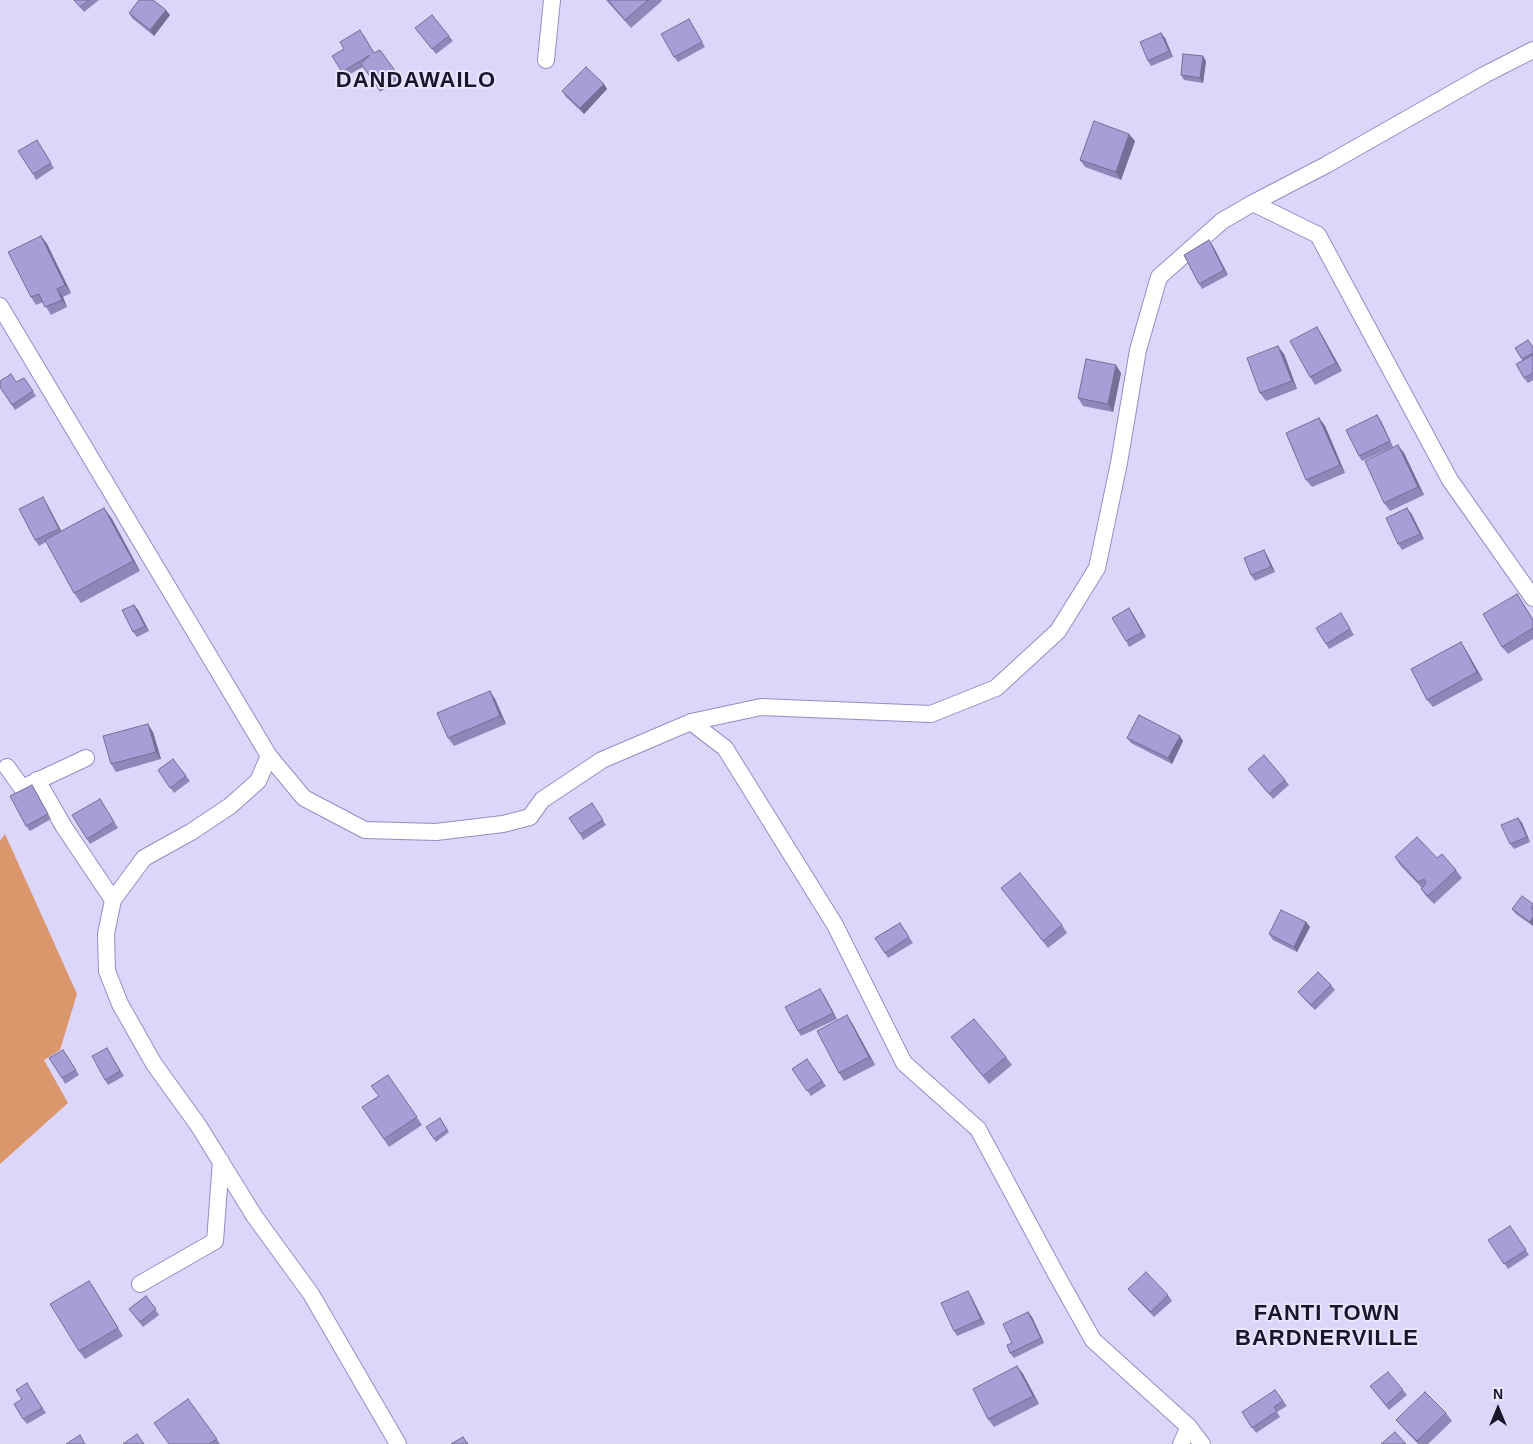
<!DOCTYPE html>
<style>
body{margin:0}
#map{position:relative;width:1533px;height:1444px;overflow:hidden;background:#dcd6fb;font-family:Helvetica,sans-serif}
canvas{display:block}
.north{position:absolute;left:1473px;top:1384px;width:50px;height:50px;-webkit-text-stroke:4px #e9e5fe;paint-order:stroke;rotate:0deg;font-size:14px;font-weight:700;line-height:20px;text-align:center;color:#1a152b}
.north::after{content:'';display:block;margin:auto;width:18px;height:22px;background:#1a152b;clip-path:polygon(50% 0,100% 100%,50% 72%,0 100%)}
</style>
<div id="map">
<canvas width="1533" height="1444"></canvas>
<div class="north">N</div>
</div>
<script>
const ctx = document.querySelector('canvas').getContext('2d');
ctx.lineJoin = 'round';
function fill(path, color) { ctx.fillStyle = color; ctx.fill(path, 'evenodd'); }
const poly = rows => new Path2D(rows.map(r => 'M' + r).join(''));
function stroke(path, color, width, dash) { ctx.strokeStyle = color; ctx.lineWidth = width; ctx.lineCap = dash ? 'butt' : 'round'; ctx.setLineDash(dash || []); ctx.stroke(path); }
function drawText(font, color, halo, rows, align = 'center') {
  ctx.font = font + ' Helvetica,sans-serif'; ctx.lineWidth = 4; ctx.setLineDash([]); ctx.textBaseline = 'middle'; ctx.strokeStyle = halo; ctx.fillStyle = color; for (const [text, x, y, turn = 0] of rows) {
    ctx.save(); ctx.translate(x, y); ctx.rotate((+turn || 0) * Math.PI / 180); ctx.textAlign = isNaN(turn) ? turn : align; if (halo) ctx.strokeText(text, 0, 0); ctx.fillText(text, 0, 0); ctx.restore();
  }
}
const forest = poly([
 [5,834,77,994,60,1050,44,1060,68,1103,0,1164,0,841]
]);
const minor = poly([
 [546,60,552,0],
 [1253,203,1318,235,1450,480,1533,598],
 [0,306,269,756,304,798,365,830,436,832,503,824,530,817,542,800,602,760,691,722,761,707,931,714,996,688,1058,631,1097,568,1119,463,1138,350,1159,277,1222,221,1253,203,1326,165,1486,74,1533,50],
 [691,722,725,748,835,925,904,1063,978,1129,1056,1274,1093,1340,1189,1427,1202,1444],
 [269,756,258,781,230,806,191,832,144,858,113,900,106,934,107,971,120,1004,154,1064,198,1125,255,1217,311,1294,398,1444],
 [7,767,22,788,86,758],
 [37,780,64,827,113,900],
 [140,1284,215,1241,221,1161],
 [1181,1444,1189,1427]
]);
const wall = poly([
 [74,0,99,0,84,12],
 [606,0,661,0,662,1,631,28],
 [129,13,170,15,154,36,132,18],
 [692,24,705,47,678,62,674,57],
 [415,28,449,36,453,41,436,54],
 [1161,33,1165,38,1173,57,1151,66,1148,61],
 [364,35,374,53,380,50,400,78,380,92,363,67,345,77,342,72,344,49],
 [1206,61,1203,83,1184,80,1181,75],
 [604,84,607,89,584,114,566,97,562,91],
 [1135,141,1121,180,1085,167,1080,160],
 [40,146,54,168,36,180,33,174],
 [41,236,47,244,71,293,63,297,67,307,51,315,43,302,36,305,31,297],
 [1213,246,1228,275,1202,289,1199,284],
 [1322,335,1342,371,1315,385,1310,377],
 [1533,347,1533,380,1528,383,1524,378,1523,361,1515,348],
 [1284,354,1297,389,1266,401,1260,393],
 [1121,373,1113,412,1083,406,1078,398],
 [24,378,36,396,15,410,0,387,16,382],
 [1377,415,1381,421,1393,447,1362,461,1359,456],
 [1319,418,1325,426,1345,473,1312,487,1306,480],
 [1404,453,1424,495,1390,511,1384,503],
 [43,497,46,502,61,531,104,508,112,519,140,571,81,603,74,593,46,542,39,546,35,540],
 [1411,513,1424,539,1402,550,1398,544],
 [1267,555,1275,572,1255,581,1251,575],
 [1517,594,1533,619,1533,639,1508,654,1502,647],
 [134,605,138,610,149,631,137,637,133,632],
 [1129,608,1146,637,1129,647,1126,641],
 [1341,613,1354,635,1329,649,1326,644],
 [1466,650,1483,680,1433,707,1427,700],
 [490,691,495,699,506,724,454,746,448,738],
 [153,732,161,759,116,772,111,764],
 [1127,738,1183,741,1172,764,1131,743],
 [173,759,190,781,174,793,158,770],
 [1248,769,1285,780,1289,785,1273,799],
 [35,790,51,819,30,831,26,826],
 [100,799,118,828,90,844,87,839],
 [592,803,606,825,583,840,580,834],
 [1518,818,1522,823,1530,842,1514,849,1510,844],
 [1395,857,1437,858,1456,870,1462,878,1434,904,1426,896,1421,889,1422,888,1400,865],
 [1001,888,1062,925,1067,933,1048,948],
 [1533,904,1533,926,1516,914,1512,909],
 [1306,922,1310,927,1297,952,1273,940,1269,934],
 [900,923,913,943,888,958,875,938],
 [1331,985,1335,990,1315,1010,1302,997,1298,992],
 [824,995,837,1019,801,1036,798,1031],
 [852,1023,875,1065,844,1081,839,1073],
 [951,1037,1006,1057,1012,1065,989,1084,957,1045],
 [107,1048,124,1076,108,1085,105,1080],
 [63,1050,79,1075,65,1084,62,1078],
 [807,1059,826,1086,811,1096,792,1069],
 [388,1075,422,1125,389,1147,362,1107,379,1096],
 [440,1118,449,1132,436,1142,426,1127],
 [1510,1226,1529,1255,1508,1269,1488,1240],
 [89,1281,123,1336,85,1359,79,1351],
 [1128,1289,1168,1295,1172,1301,1154,1317,1132,1294],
 [146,1296,159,1315,143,1327,129,1309],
 [971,1296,985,1324,957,1336,954,1331],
 [1028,1312,1032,1317,1044,1343,1014,1358,1010,1353,1012,1343],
 [1017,1366,1023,1374,1039,1404,994,1427,988,1419],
 [1370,1386,1403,1390,1407,1395,1389,1410],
 [30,1388,46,1413,27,1424,23,1419,22,1399],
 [1275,1390,1287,1406,1277,1412,1280,1417,1256,1433,1242,1412],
 [188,1399,220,1444,169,1444],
 [1446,1413,1452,1421,1428,1444,1418,1444,1402,1427,1396,1420]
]);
const shadedWall = poly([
 [166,10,170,15,154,36,150,30],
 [1161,33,1165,38,1173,57,1169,51],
 [1203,56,1206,61,1203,83,1200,78],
 [604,84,607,89,584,114,580,108],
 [1129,134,1135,141,1121,180,1116,172],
 [41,236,47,244,71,293,65,285],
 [1209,240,1213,246,1228,275,1224,270],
 [57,289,63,297,67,307,62,300],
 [1317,327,1322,335,1342,371,1336,363],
 [1278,346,1284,354,1297,389,1292,381],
 [1116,365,1121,373,1113,412,1108,404],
 [1377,415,1381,421,1393,447],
 [1319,418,1325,426,1345,473,1340,465],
 [1398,445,1404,453,1424,495,1418,487],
 [43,497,46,502,63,534,59,529],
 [104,508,112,519,140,571,133,561],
 [1407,508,1411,513,1424,539,1420,534],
 [1264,550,1267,555,1275,572,1271,567],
 [134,605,138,610,149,631,145,626],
 [1129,608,1133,614,1146,637,1142,632],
 [1461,642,1466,650,1483,680,1477,672],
 [490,691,495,699,506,724,500,716],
 [148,724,153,732,161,759,156,752],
 [1180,736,1183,741,1172,764,1168,758],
 [1518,818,1522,823,1530,842,1527,837],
 [1533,917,1533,926,1530,922],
 [1306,922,1310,927,1297,952,1294,947],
 [820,989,824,995,837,1019,833,1013],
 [847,1015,852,1023,875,1065,869,1057],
 [89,1281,94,1288,123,1336,118,1328],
 [968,1291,971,1296,985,1324,981,1319],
 [1028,1312,1032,1317,1044,1343,1041,1338],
 [1017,1366,1023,1374,1039,1404,1033,1396]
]);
const building = poly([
 [74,0,89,0,80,7,74,0],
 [139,0,153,0,166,10,150,30,129,13,139,0],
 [608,0,648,0,625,20,608,0],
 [432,15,449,36,432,49,415,28,432,15],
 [689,19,702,42,674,57,661,34,689,19],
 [360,30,374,53,380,50,396,72,377,86,361,64,370,55,342,72,332,56,344,49,340,42,360,30],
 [1161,33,1169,51,1148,61,1140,42,1161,33],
 [1183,54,1203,56,1200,78,1181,75,1183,54],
 [586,67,604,84,580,108,562,91,586,67],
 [1094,121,1129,134,1116,172,1080,160,1094,121],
 [37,140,51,163,33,174,18,151,37,140],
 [41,236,65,285,57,289,62,300,45,307,39,294,31,297,8,252,41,236],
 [1209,240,1224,270,1199,284,1184,255,1209,240],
 [1317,327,1336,363,1310,377,1290,341,1317,327],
 [1528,340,1533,347,1533,353,1522,359,1515,348,1528,340],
 [1278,346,1292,381,1260,393,1247,358,1278,346],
 [1533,355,1533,373,1524,378,1516,364,1533,355],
 [1086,359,1116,365,1108,404,1078,398,1086,359],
 [11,374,16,382,24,378,33,391,12,405,0,387,0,381,11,374],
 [1377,415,1390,441,1359,456,1346,430,1377,415],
 [1319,418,1340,465,1306,480,1286,433,1319,418],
 [1398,445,1418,487,1384,503,1365,461,1398,445],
 [43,497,59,529,35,540,19,509,43,497],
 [104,508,133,561,74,593,45,540,104,508],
 [1407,508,1420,534,1398,544,1386,518,1407,508],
 [1264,550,1271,567,1251,575,1244,558,1264,550],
 [1517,594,1533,620,1533,628,1502,647,1483,614,1517,594],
 [134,605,145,626,133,632,122,610,134,605],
 [1129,608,1142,632,1126,641,1112,618,1129,608],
 [1341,613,1350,629,1326,644,1316,628,1341,613],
 [1461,642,1477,672,1427,700,1411,669,1461,642],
 [490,691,500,716,448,738,437,713,490,691],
 [1139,715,1180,736,1168,758,1127,738,1139,715],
 [148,724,156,752,111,764,103,736,148,724],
 [1264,755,1285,780,1269,794,1248,769,1264,755],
 [173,759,186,776,170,788,158,770,173,759],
 [32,785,48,814,26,826,10,796,32,785],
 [100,799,114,822,87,839,72,815,100,799],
 [592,803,603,820,580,834,569,818,592,803],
 [1518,818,1527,837,1510,844,1501,825,1518,818],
 [1417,837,1437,858,1442,854,1456,870,1428,896,1421,889,1426,883,1424,879,1418,882,1395,857,1417,837],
 [1020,873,1062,925,1043,941,1001,888,1020,873],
 [1522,896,1533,904,1533,905,1531,908,1533,909,1533,917,1530,922,1512,909,1522,896],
 [1281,910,1306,922,1294,947,1269,934,1281,910],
 [900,923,909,937,885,953,875,938,900,923],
 [1318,972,1331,985,1311,1005,1298,992,1318,972],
 [820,989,833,1013,798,1031,785,1007,820,989],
 [847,1015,869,1057,839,1073,817,1031,847,1015],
 [974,1019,1006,1057,983,1076,951,1037,974,1019],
 [107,1048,120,1071,105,1080,92,1056,107,1048],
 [63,1050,76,1070,62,1078,49,1058,63,1050],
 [807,1059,822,1081,807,1091,792,1069,807,1059],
 [388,1075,417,1117,384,1139,362,1107,379,1096,371,1086,388,1075],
 [440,1118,447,1130,434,1139,426,1127,440,1118],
 [1510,1226,1526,1250,1504,1264,1488,1240,1510,1226],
 [1146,1272,1168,1295,1151,1312,1128,1289,1146,1272],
 [89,1281,118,1328,79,1351,50,1304,89,1281],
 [968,1291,981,1319,954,1331,941,1303,968,1291],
 [146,1296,156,1309,140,1322,129,1309,146,1296],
 [1028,1312,1041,1338,1010,1353,1007,1345,1012,1343,1003,1324,1028,1312],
 [1017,1366,1033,1396,988,1419,973,1389,1017,1366],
 [1388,1372,1403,1390,1386,1405,1370,1386,1388,1372],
 [27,1383,42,1408,23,1419,14,1404,22,1399,16,1390,27,1383],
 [1275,1390,1283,1401,1274,1407,1277,1411,1252,1428,1242,1412,1275,1390],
 [1425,1392,1446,1413,1417,1441,1396,1420,1425,1392],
 [188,1399,217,1439,209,1444,169,1444,154,1423,188,1399],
 [1395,1432,1406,1444,1381,1444,1395,1432],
 [137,1434,144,1444,123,1444,137,1434],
 [80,1435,85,1444,66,1444,80,1435],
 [463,1437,468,1444,451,1444,463,1437]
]);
const districtNames = [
 ["DANDAWAILO",416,81],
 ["FANTI TOWN",1327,1314],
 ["BARDNERVILLE",1327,1339]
];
fill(forest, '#dc966c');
stroke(minor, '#968cc5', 18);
stroke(minor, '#fff', 16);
fill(wall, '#9087b9');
fill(shadedWall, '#756e96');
fill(building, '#a79dd7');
stroke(building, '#756e96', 1);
ctx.letterSpacing = '1px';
drawText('bold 22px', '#1a152b', '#e9e5fe', districtNames);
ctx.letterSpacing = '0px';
</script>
